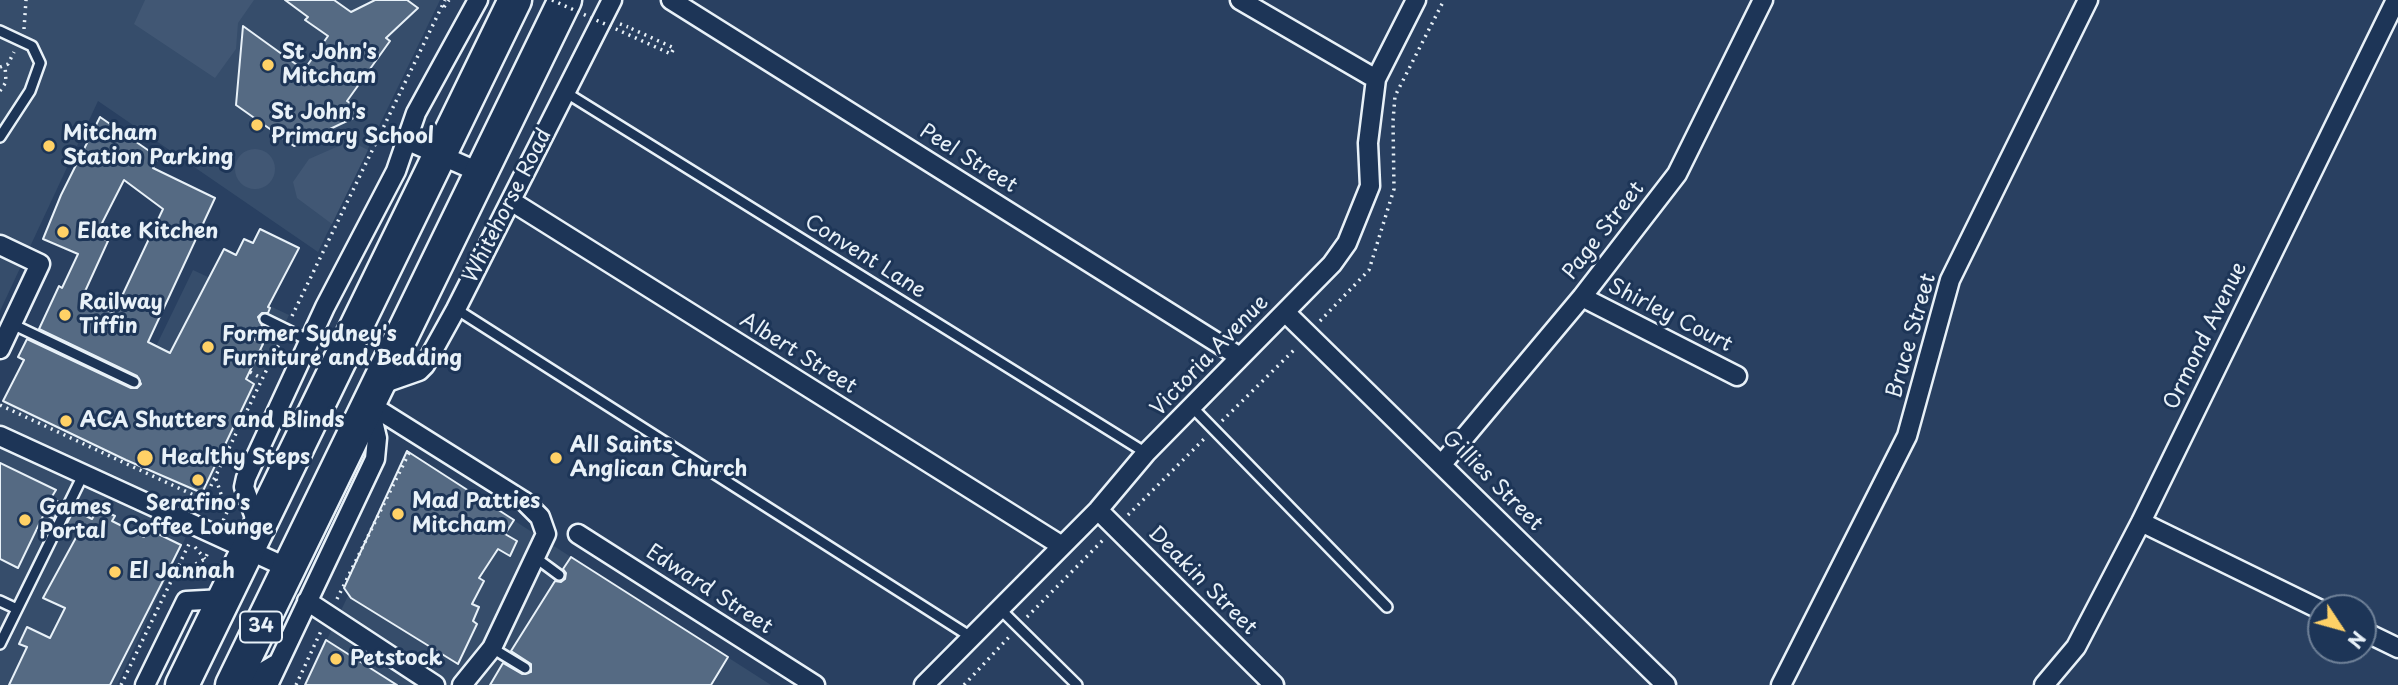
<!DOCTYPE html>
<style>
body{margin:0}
#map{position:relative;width:2398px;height:685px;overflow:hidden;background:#294061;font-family:"Playpen Sans",sans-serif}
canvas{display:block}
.north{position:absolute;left:2307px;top:594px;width:70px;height:70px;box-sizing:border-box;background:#1d3557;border:2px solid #6e8097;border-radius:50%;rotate:126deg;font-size:19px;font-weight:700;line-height:28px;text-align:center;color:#e8f1f8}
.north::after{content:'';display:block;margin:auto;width:24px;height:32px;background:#ffd166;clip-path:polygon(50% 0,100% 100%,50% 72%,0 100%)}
</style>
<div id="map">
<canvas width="2398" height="685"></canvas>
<div class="north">N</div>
</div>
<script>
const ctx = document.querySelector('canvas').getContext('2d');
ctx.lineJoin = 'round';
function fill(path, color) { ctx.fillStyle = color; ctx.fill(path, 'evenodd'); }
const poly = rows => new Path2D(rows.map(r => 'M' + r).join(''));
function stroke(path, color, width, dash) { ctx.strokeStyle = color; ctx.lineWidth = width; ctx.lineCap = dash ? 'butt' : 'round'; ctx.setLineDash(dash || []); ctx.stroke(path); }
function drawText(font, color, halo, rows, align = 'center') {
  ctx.font = font + ' "Playpen Sans",sans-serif'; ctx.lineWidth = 6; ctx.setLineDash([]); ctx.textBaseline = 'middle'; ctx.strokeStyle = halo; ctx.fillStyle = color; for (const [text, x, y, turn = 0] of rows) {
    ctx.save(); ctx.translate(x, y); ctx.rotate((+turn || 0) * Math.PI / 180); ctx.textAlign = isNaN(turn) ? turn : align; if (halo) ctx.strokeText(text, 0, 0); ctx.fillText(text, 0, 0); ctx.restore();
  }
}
const built = poly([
 [0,0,440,0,318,252,98,101,0,311],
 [193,270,289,315,117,685,0,685,0,408,38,331,129,375,144,371],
 [415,457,571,557,771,685,305,685]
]);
const green = poly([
 [145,0,254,0,238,23,236,49,215,78,134,24],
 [350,141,368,150,332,224,297,198,293,182,309,159],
 '235 169a20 20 0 1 1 40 0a20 20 0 1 1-40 0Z'
]);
const building = poly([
 [285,0,334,0,351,12,375,0,407,0,418,8,386,38,390,41,347,101,364,113,294,146,236,105,243,26,304,70,328,36,305,20,308,17,285,0],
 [100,117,158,157,153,168,215,198,148,342,170,353,224,249,236,255,244,239,253,243,260,229,299,248,268,307,270,308,268,313,262,313,258,317,262,325,255,340,263,344,246,379,254,384,202,493,126,460,3,401,24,360,18,357,27,339,131,388,137,388,141,384,137,376,39,329,59,286,62,288,78,254,43,239,61,195,100,117],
 [124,180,163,209,114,313,82,298,108,241,96,235,124,180],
 [407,451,514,520,505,534,517,541,510,556,498,549,479,578,484,581,472,604,479,607,473,621,477,624,458,664,351,598,344,588,407,451],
 [0,463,56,490,51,498,61,503,54,519,44,514,18,568,0,559,0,463],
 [98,508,115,516,112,521,144,537,148,529,181,545,166,575,110,685,9,685,27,647,19,644,27,627,50,638,65,608,43,598,79,532,66,525,74,510,92,519,98,508],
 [571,557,728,657,711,685,490,685,503,663,522,674,531,672,531,664,511,651,555,581,561,582,565,579,566,573,563,569,571,557],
 [326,640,397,685,305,685,326,640]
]);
const path = poly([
 [444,7,449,0],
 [620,24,628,27],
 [24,29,26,0],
 [0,67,8,64,14,52],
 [0,91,6,82,5,65],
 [292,316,445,0],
 [1320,321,1369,270,1394,189,1393,121,1395,96,1444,0],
 [260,351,272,357],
 [250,372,261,378],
 [0,405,200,498,206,496,280,342],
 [1222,421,1296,348],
 [216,479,227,512,223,521],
 [1128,515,1204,439],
 [195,547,205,559],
 [177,574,205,559,209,550],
 [337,599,411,449],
 [1027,617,1103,540],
 [121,685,190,542],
 [296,685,321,631],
 [964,685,1010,636]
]);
const lane = poly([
 [0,31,32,46,40,63,30,91,0,137],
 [565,92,1146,453],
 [456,309,971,637],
 [265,319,310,341],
 [12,324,134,382],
 [1192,407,1387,607],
 [536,558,559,575],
 [0,601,17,609],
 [999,608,1077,685],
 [0,644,83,475],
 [492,648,525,668]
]);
const street = poly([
 [671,0,1240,357],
 [1240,0,1376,79],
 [406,140,481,173],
 [511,201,1062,546],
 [1582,297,1737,376],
 [1285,312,1666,685],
 [0,349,40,264,0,245],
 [379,385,419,371,425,365,456,309,612,0],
 [369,404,525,502,540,517,546,534,492,648,462,685],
 [0,436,290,569],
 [1442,464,1582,297,1677,174,1763,0],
 [1098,510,1274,685],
 [2141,522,2321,610],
 [258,526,244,487,246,478,325,307,396,171,416,113,478,0],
 [578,534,815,685],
 [307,601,435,685],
 [2363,631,2398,648],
 [145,685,186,601,223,599],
 [241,685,278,663],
 [268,685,375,459,377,438,369,404],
 [924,685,1098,510,1146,453,1332,264,1347,243,1370,186,1368,143,1376,79,1416,0],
 [1781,685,1907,436,1950,280,2088,0],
 [2044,685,2076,647,2141,522,2396,0]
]);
const highway = poly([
 [182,685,515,0],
 [232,685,565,0]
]);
const pathBridge = poly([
 [552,0,671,54,674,48,628,27]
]);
const markers = [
 [268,65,7,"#ffd166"],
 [257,125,7,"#ffd166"],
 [49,146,7,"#ffd166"],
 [63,232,7,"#ffd166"],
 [65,315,7,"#ffd166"],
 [208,347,7,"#ffd166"],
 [66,421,7,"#ffd166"],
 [145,458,9,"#ffd166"],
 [556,458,7,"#ffd166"],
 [198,480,7,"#ffd166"],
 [398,514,7,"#ffd166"],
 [25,520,7,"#ffd166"],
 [115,572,7,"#ffd166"],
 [336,659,7,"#ffd166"]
];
const shields = [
 [261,627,42]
];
const shieldNames = [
 ["34",261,627]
];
const poiNames = [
 ["St John's",282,53],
 ["Mitcham",282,77],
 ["St John's",271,113],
 ["Primary School",271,137],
 ["Mitcham",63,134],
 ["Station Parking",63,158],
 ["Elate Kitchen",77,232],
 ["Railway",79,303],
 ["Tiffin",79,327],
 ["Former Sydney's",222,335],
 ["Furniture and Bedding",222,359],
 ["ACA Shutters and Blinds",80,421],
 ["All Saints",570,446],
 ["Anglican Church",570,470],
 ["Healthy Steps",161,458],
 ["Mad Patties",412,502],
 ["Mitcham",412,526],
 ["Serafino's",198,504,"center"],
 ["Coffee Lounge",198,528,"center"],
 ["Games",39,508],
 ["Portal",39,532],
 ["El Jannah",129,572],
 ["Petstock",350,659]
];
const streetNames = [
 ["Peel Street",968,159,32],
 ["Whitehorse Road",508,206,-63],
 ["Page Street",1604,231,-52],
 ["Convent Lane",865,257,32],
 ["Shirley Court",1670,316,27],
 ["Bruce Street",1912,336,-74],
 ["Ormond Avenue",2206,336,-64],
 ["Albert Street",798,354,32],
 ["Victoria Avenue",1210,356,-46],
 ["Gillies Street",1492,481,45],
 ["Deakin Street",1202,581,45],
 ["Edward Street",709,590,33]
];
fill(built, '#364d6b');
fill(green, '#415774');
fill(building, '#556a83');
stroke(building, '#e8f1f8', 2);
stroke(lane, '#e8f1f8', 14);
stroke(street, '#e8f1f8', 23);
stroke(highway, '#e8f1f8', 37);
stroke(path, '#e8f1f8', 3.5, [2, 5]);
stroke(lane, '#1d3557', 9);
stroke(street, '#1d3557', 18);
stroke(highway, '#1d3557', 32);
stroke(pathBridge, '#e8f1f8', 3.5, [2, 5]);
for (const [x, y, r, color] of markers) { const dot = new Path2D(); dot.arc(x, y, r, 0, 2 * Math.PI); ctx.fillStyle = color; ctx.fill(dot); stroke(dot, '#1d3557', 2.5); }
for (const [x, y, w] of shields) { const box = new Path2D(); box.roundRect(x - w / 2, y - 15.5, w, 31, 5); ctx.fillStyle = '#1d3557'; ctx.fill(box); stroke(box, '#e8f1f8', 2); }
drawText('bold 19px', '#e8f1f8', null, shieldNames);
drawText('bold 21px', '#e8f1f8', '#1d3557', poiNames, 'left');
drawText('21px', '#e8f1f8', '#1d3557', streetNames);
</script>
